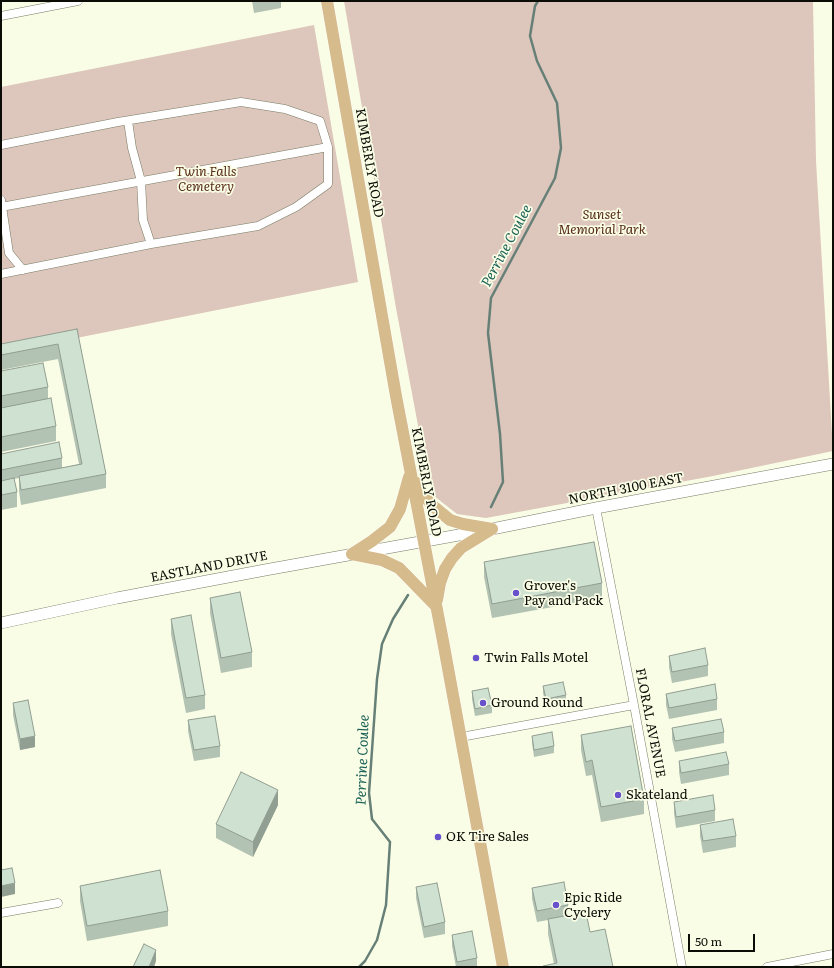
<!DOCTYPE html>
<style>
body{margin:0}
#map{position:relative;width:834px;height:968px;overflow:hidden;background:#fafde5;font-family:Literata,serif}
canvas{display:block}
.frame{position:absolute;inset:0;border:2px solid #0b0c05;pointer-events:none}
.scale{position:absolute;left:688px;top:934px;width:67px;height:18px;box-sizing:border-box;border:2px solid #0b0c05;border-top:0;padding-left:5px;font-size:12px;line-height:14px;white-space:nowrap;color:#0b0c05;-webkit-text-stroke:3px #fafde5;paint-order:stroke}
</style>
<div id="map">
<canvas width="834" height="968"></canvas>
<div class="frame"></div>
<div class="scale">50 m</div>
</div>
<script>
const ctx = document.querySelector('canvas').getContext('2d');
ctx.lineJoin = 'round';
function fill(path, color) { ctx.fillStyle = color; ctx.fill(path, 'evenodd'); }
const poly = rows => new Path2D(rows.map(r => 'M' + r).join(''));
function stroke(path, color, width, dash) { ctx.strokeStyle = color; ctx.lineWidth = width; ctx.lineCap = dash ? 'butt' : 'round'; ctx.setLineDash(dash || []); ctx.stroke(path); }
function drawText(font, color, halo, rows, align = 'center') {
  ctx.font = font + ' Literata,serif'; ctx.lineWidth = 3.5; ctx.setLineDash([]); ctx.textBaseline = 'middle'; ctx.strokeStyle = halo; ctx.fillStyle = color; for (const [text, x, y, turn = 0] of rows) {
    ctx.save(); ctx.translate(x, y); ctx.rotate((+turn || 0) * Math.PI / 180); ctx.textAlign = isNaN(turn) ? turn : align; if (halo) ctx.strokeText(text, 0, 0); ctx.fillText(text, 0, 0); ctx.restore();
  }
}
const green = poly([
 [344,1,813,1,816,161,833,451,713,476,486,518,457,514,434,496,423,452,396,308],
 [314,25,358,282,1,353,1,87]
]);
const stream = poly([
 [491,507,503,482,500,434,488,333,491,298,555,178,561,148,557,103,537,61,530,36,535,6,538,1],
 [359,967,365,961,377,940,386,905,390,842,372,819,369,793,377,679,382,644,393,619,408,595]
]);
const minor = poly([
 [1,16,78,1],
 [128,121,132,148,141,181,143,220,151,244],
 [1,145,118,122,241,102,285,109,320,121,328,147,328,184,296,207,258,226,151,244,1,274],
 [1,200,9,253,23,270],
 [1,207,328,147],
 [596,508,634,705,682,967],
 [461,737,634,705],
 [1,913,58,903],
 [767,967,833,954]
]);
const secondary = poly([
 [1,623,117,598,265,570,492,529,596,508,833,464]
]);
const primary = poly([
 [327,1,396,396,443,641,503,967],
 [415,482,422,494,433,506,450,520,463,524,492,529],
 [352,554,372,541,390,527,400,509,409,477],
 [352,554,382,560,399,568,436,606],
 [437,600,440,583,445,569,452,558,461,548,492,529]
]);
const wall = poly([
 [252,1,281,1,281,8,254,13],
 [77,329,106,474,106,488,21,505,19,491,19,478,14,479,17,492,17,507,1,510,1,454,62,458,62,468,79,464,58,359,1,370,1,344],
 [1,371,48,387,48,399,56,426,56,441,1,452],
 [484,562,602,583,602,598,492,618,484,577],
 [210,598,252,652,252,667,221,673,210,613],
 [171,619,205,695,205,709,186,713,171,634],
 [669,656,708,665,708,676,672,683,669,667],
 [543,686,566,695,566,702,546,706,543,693],
 [472,691,492,705,492,713,475,716,472,699],
 [666,694,717,699,717,710,669,719,666,705],
 [13,703,35,747,20,750,13,715],
 [188,720,220,746,220,757,194,761,188,731],
 [672,728,724,732,724,743,675,752,672,739],
 [581,735,644,799,644,814,601,822,592,775,586,776,581,750],
 [532,736,554,746,554,753,534,757,532,743],
 [679,761,729,764,729,775,681,784,679,772],
 [674,802,715,810,715,821,676,828,674,813],
 [278,805,253,857,216,838,216,824],
 [700,825,736,836,736,847,703,853,700,836],
 [80,886,168,911,168,926,87,941,80,901],
 [416,887,445,922,445,934,424,938,416,898],
 [532,888,568,905,568,916,590,932,613,967,554,964,548,934,548,920,537,922,532,899],
 [452,935,477,958,477,967,456,967,452,946]
]);
const shadedWall = poly([
 [35,736,35,747,20,750,20,739],
 [278,790,278,805,253,857,253,842],
 [15,883,15,894,1,897,1,886],
 [156,950,156,961,154,967,149,967]
]);
const building = poly([
 [77,329,106,474,21,490,19,476,82,464,58,344,1,355,1,344,77,329],
 [43,363,48,387,1,396,1,371,43,363],
 [51,398,56,426,1,437,1,408,51,398],
 [59,442,62,458,1,470,1,454,59,442],
 [14,478,17,492,1,495,1,481,14,478],
 [594,542,602,583,492,604,484,562,594,542],
 [240,592,252,652,221,658,210,598,240,592],
 [191,615,205,695,186,698,171,619,191,615],
 [705,648,708,665,672,672,669,656,705,648],
 [563,682,566,695,546,699,543,686,563,682],
 [715,684,717,699,669,708,666,694,715,684],
 [488,688,492,705,475,709,472,691,488,688],
 [28,700,35,736,20,739,13,703,28,700],
 [215,716,220,746,194,750,188,720,215,716],
 [721,719,724,732,675,741,672,728,721,719],
 [631,726,644,799,601,807,592,760,586,762,581,735,631,726],
 [552,732,554,746,534,750,532,736,552,732],
 [726,752,729,764,681,773,679,761,726,752],
 [241,772,278,790,253,842,216,824,241,772],
 [713,795,715,810,676,817,674,802,713,795],
 [733,819,736,836,703,841,700,825,733,819],
 [12,868,15,883,1,886,1,870,12,868],
 [160,870,168,911,87,926,80,886,160,870],
 [564,882,568,905,537,911,532,888,564,882],
 [437,883,445,922,424,927,416,887,437,883],
 [586,912,590,932,605,929,613,967,543,967,543,966,557,963,548,919,586,912],
 [472,931,477,958,457,962,452,935,472,931],
 [144,944,156,950,149,967,133,967,144,944]
]);
const markers = [
 [516,593,4,"#6752cc"],
 [476,658,4,"#6752cc"],
 [483,703,4,"#6752cc"],
 [618,795,4,"#6752cc"],
 [438,837,4,"#6752cc"],
 [556,905,4,"#6752cc"]
];
const streetNames = [
 ["KIMBERLY ROAD",369,163,80],
 ["KIMBERLY ROAD",426,482,79],
 ["NORTH 3100 EAST",626,489,-11],
 ["EASTLAND DRIVE",209,567,-11],
 ["FLORAL AVENUE",650,723,79]
];
const parkNames = [
 ["Twin Falls",206,172],
 ["Cemetery",206,187],
 ["Sunset",602,215],
 ["Memorial Park",602,230]
];
const poiNames = [
 ["Grover's",524,586],
 ["Pay and Pack",524,601],
 ["Twin Falls Motel",484,658],
 ["Ground Round",491,703],
 ["Skateland",626,795],
 ["OK Tire Sales",446,837],
 ["Epic Ride",564,898],
 ["Cyclery",564,913]
];
const waterNames = [
 ["Perrine Coulee",507,246,-62],
 ["Perrine Coulee",363,760,-88]
];
fill(green, '#ddc6bc');
stroke(stream, '#668078', 2.5);
stroke(minor, '#797b66', 9);
stroke(secondary, '#797b66', 12);
stroke(primary, '#fff', 13);
stroke(minor, '#fff', 8);
stroke(secondary, '#fff', 11);
stroke(primary, '#d6bb8d', 12);
fill(wall, '#b2c2b3');
fill(shadedWall, '#919e92');
fill(building, '#cfe1d0');
stroke(building, '#919e92', 1);
for (const [x, y, r, color] of markers) { const dot = new Path2D(); dot.arc(x, y, r, 0, 2 * Math.PI); ctx.fillStyle = color; ctx.fill(dot); stroke(dot, '#fafde5', 1.5); }
drawText('13px', '#0b0c05', '#fafde5', streetNames);
drawText('italic 13px', '#562b18', '#fafde5', parkNames);
drawText('13px', '#0b0c05', '#fafde5', poiNames, 'left');
drawText('italic 14px', '#1c6259', '#fafde5', waterNames);
</script>
